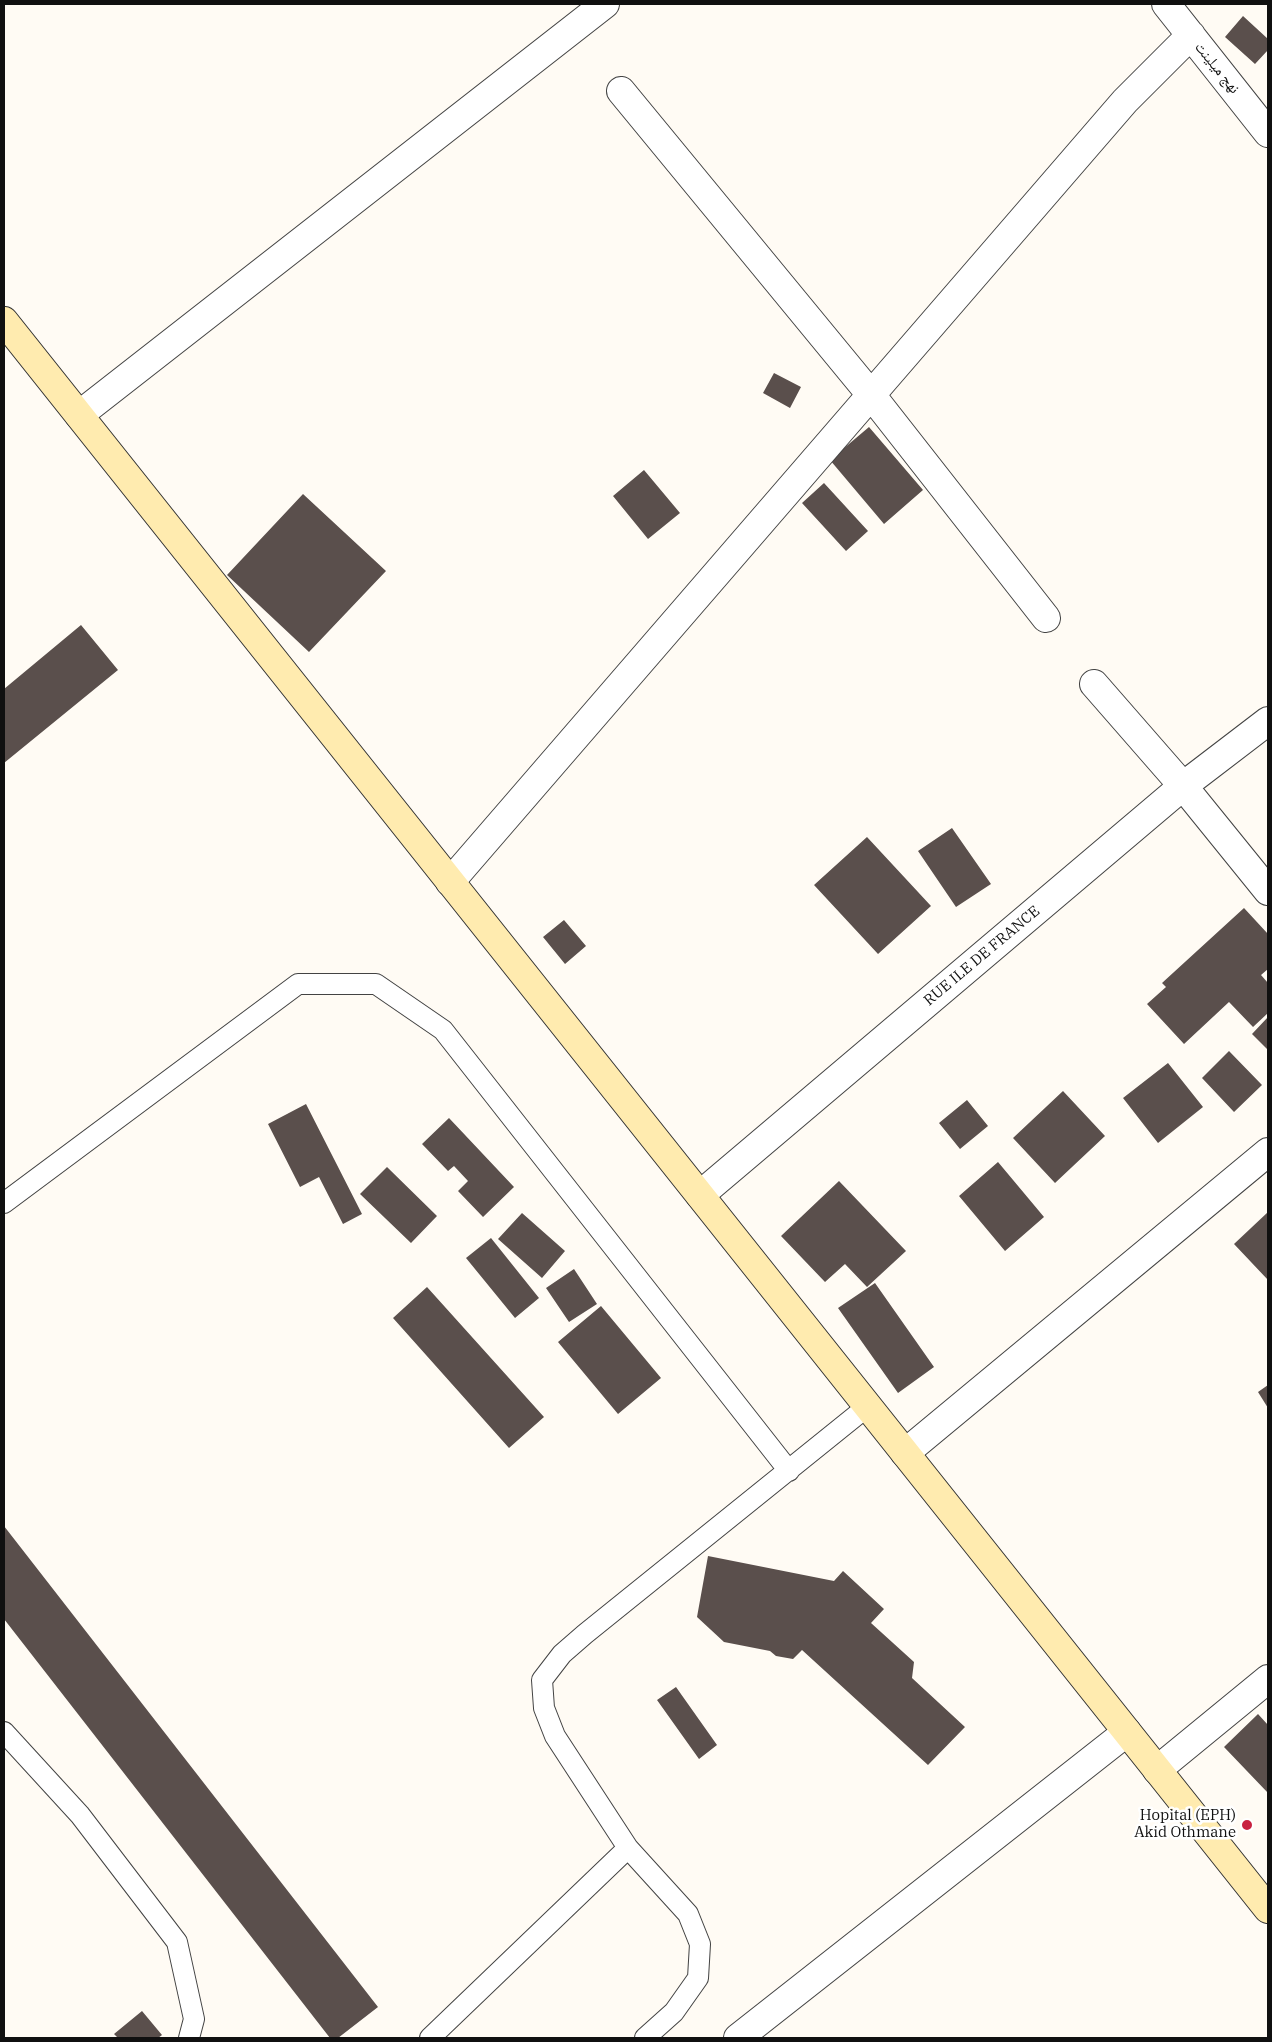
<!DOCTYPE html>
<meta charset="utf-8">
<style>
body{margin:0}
#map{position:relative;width:1272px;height:2042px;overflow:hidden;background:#fffbf4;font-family:"IBM Plex Serif",serif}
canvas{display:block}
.frame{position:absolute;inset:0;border:5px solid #101010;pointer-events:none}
</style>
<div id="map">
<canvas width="1272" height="2042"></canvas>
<div class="frame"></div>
</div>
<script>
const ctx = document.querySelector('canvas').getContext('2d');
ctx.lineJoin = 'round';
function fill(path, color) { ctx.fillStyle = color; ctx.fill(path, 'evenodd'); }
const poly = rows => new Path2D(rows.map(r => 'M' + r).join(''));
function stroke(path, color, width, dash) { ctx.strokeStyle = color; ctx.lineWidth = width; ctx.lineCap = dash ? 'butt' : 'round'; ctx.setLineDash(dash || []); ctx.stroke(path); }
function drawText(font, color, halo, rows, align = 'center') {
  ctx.font = font + ' "IBM Plex Serif","Noto Naskh Arabic",serif'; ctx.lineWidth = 5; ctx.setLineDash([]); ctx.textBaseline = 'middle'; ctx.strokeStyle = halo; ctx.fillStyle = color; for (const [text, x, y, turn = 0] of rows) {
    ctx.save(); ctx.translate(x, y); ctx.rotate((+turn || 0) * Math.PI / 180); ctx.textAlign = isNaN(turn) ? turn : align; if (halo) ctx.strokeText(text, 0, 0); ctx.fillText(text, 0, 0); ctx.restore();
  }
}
const building = poly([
 [1243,16,1268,39,1268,50,1255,64,1225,37],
 [774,373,801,387,790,408,763,393],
 [869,427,923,490,884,524,830,460],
 [644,470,680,513,648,539,613,496],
 [824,483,868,531,846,551,802,503],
 [303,494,386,571,309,652,227,575],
 [81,625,118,670,4,763,4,689],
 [952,828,991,884,956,907,918,851],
 [867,837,931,906,878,954,814,885],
 [1244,908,1268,934,1268,969,1261,975,1268,983,1268,1013,1253,1027,1229,1002,1184,1044,1147,1004,1166,987,1162,983],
 [564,920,586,946,565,964,543,937],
 [1268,1017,1268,1050,1252,1034],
 [1229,1051,1262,1085,1234,1112,1202,1078],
 [1168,1063,1203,1107,1158,1143,1123,1098],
 [1063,1091,1105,1136,1055,1183,1013,1138],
 [967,1100,988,1126,960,1149,939,1123],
 [306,1104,362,1214,343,1224,319,1177,300,1187,268,1124],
 [449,1118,514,1187,483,1217,458,1191,468,1181,454,1166,448,1171,422,1144],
 [998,1162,1044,1217,1005,1251,959,1196],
 [387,1167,437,1216,411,1243,360,1194],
 [839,1181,906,1251,867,1287,845,1264,825,1282,781,1236],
 [1268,1212,1268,1280,1234,1244],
 [522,1213,565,1251,542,1278,498,1239],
 [491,1238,539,1298,515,1318,466,1258],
 [574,1269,597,1304,569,1322,546,1288],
 [875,1283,934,1367,898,1393,838,1308],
 [427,1287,544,1417,509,1448,393,1318],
 [601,1306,661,1378,618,1414,558,1342],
 [1268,1385,1268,1408,1258,1392],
 [4,1526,378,2007,338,2038,330,2038,4,1619],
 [708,1556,834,1581,843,1571,884,1609,871,1623,914,1662,912,1678,965,1727,928,1765,802,1650,793,1659,776,1656,770,1651,724,1642,697,1617],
 [676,1687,717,1745,699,1759,657,1700],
 [1258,1714,1268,1725,1268,1793,1224,1747],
 [142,2011,162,2035,158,2038,118,2038,114,2034]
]);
const lane = poly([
 [4,1203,298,984,376,984,443,1030,789,1471],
 [4,1732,80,1815,177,1942,194,2019,189,2038],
 [430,2038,628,1848],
 [645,2038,674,2012,698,1978,700,1944,688,1914,628,1848,555,1736,544,1708,542,1680,562,1654,585,1634,868,1406]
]);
const street = poly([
 [1166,4,1268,133],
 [621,91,872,396,1046,618],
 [79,415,605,4],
 [1094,684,1183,786,1268,891],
 [450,882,1125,101,1191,35],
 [700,1195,1183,786,1268,721],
 [905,1453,1268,1152],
 [1157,1770,1268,1679],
 [738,2038,1127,1732]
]);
const secondary = poly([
 [4,321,1268,1909]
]);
const markers = [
 [1247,1825,6,"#c82140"]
];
const streetNames = [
 ["نهج ميلينت",1217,68,51],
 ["RUE ILE DE FRANCE",982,956,-40]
];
const poiNames = [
 ["Hopital (EPH)",1236,1816],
 ["Akid Othmane",1236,1833]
];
fill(building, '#5a4f4c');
stroke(lane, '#434343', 22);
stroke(street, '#434343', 30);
stroke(secondary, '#323232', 30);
stroke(lane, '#fff', 20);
stroke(street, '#fff', 28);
stroke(secondary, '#ffebaf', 28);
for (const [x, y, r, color] of markers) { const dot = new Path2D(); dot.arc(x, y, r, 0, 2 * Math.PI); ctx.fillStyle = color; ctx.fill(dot); stroke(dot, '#fff', 2); }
drawText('15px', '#101010', '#fff', streetNames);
drawText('15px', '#101010', '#fff', poiNames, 'right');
</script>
